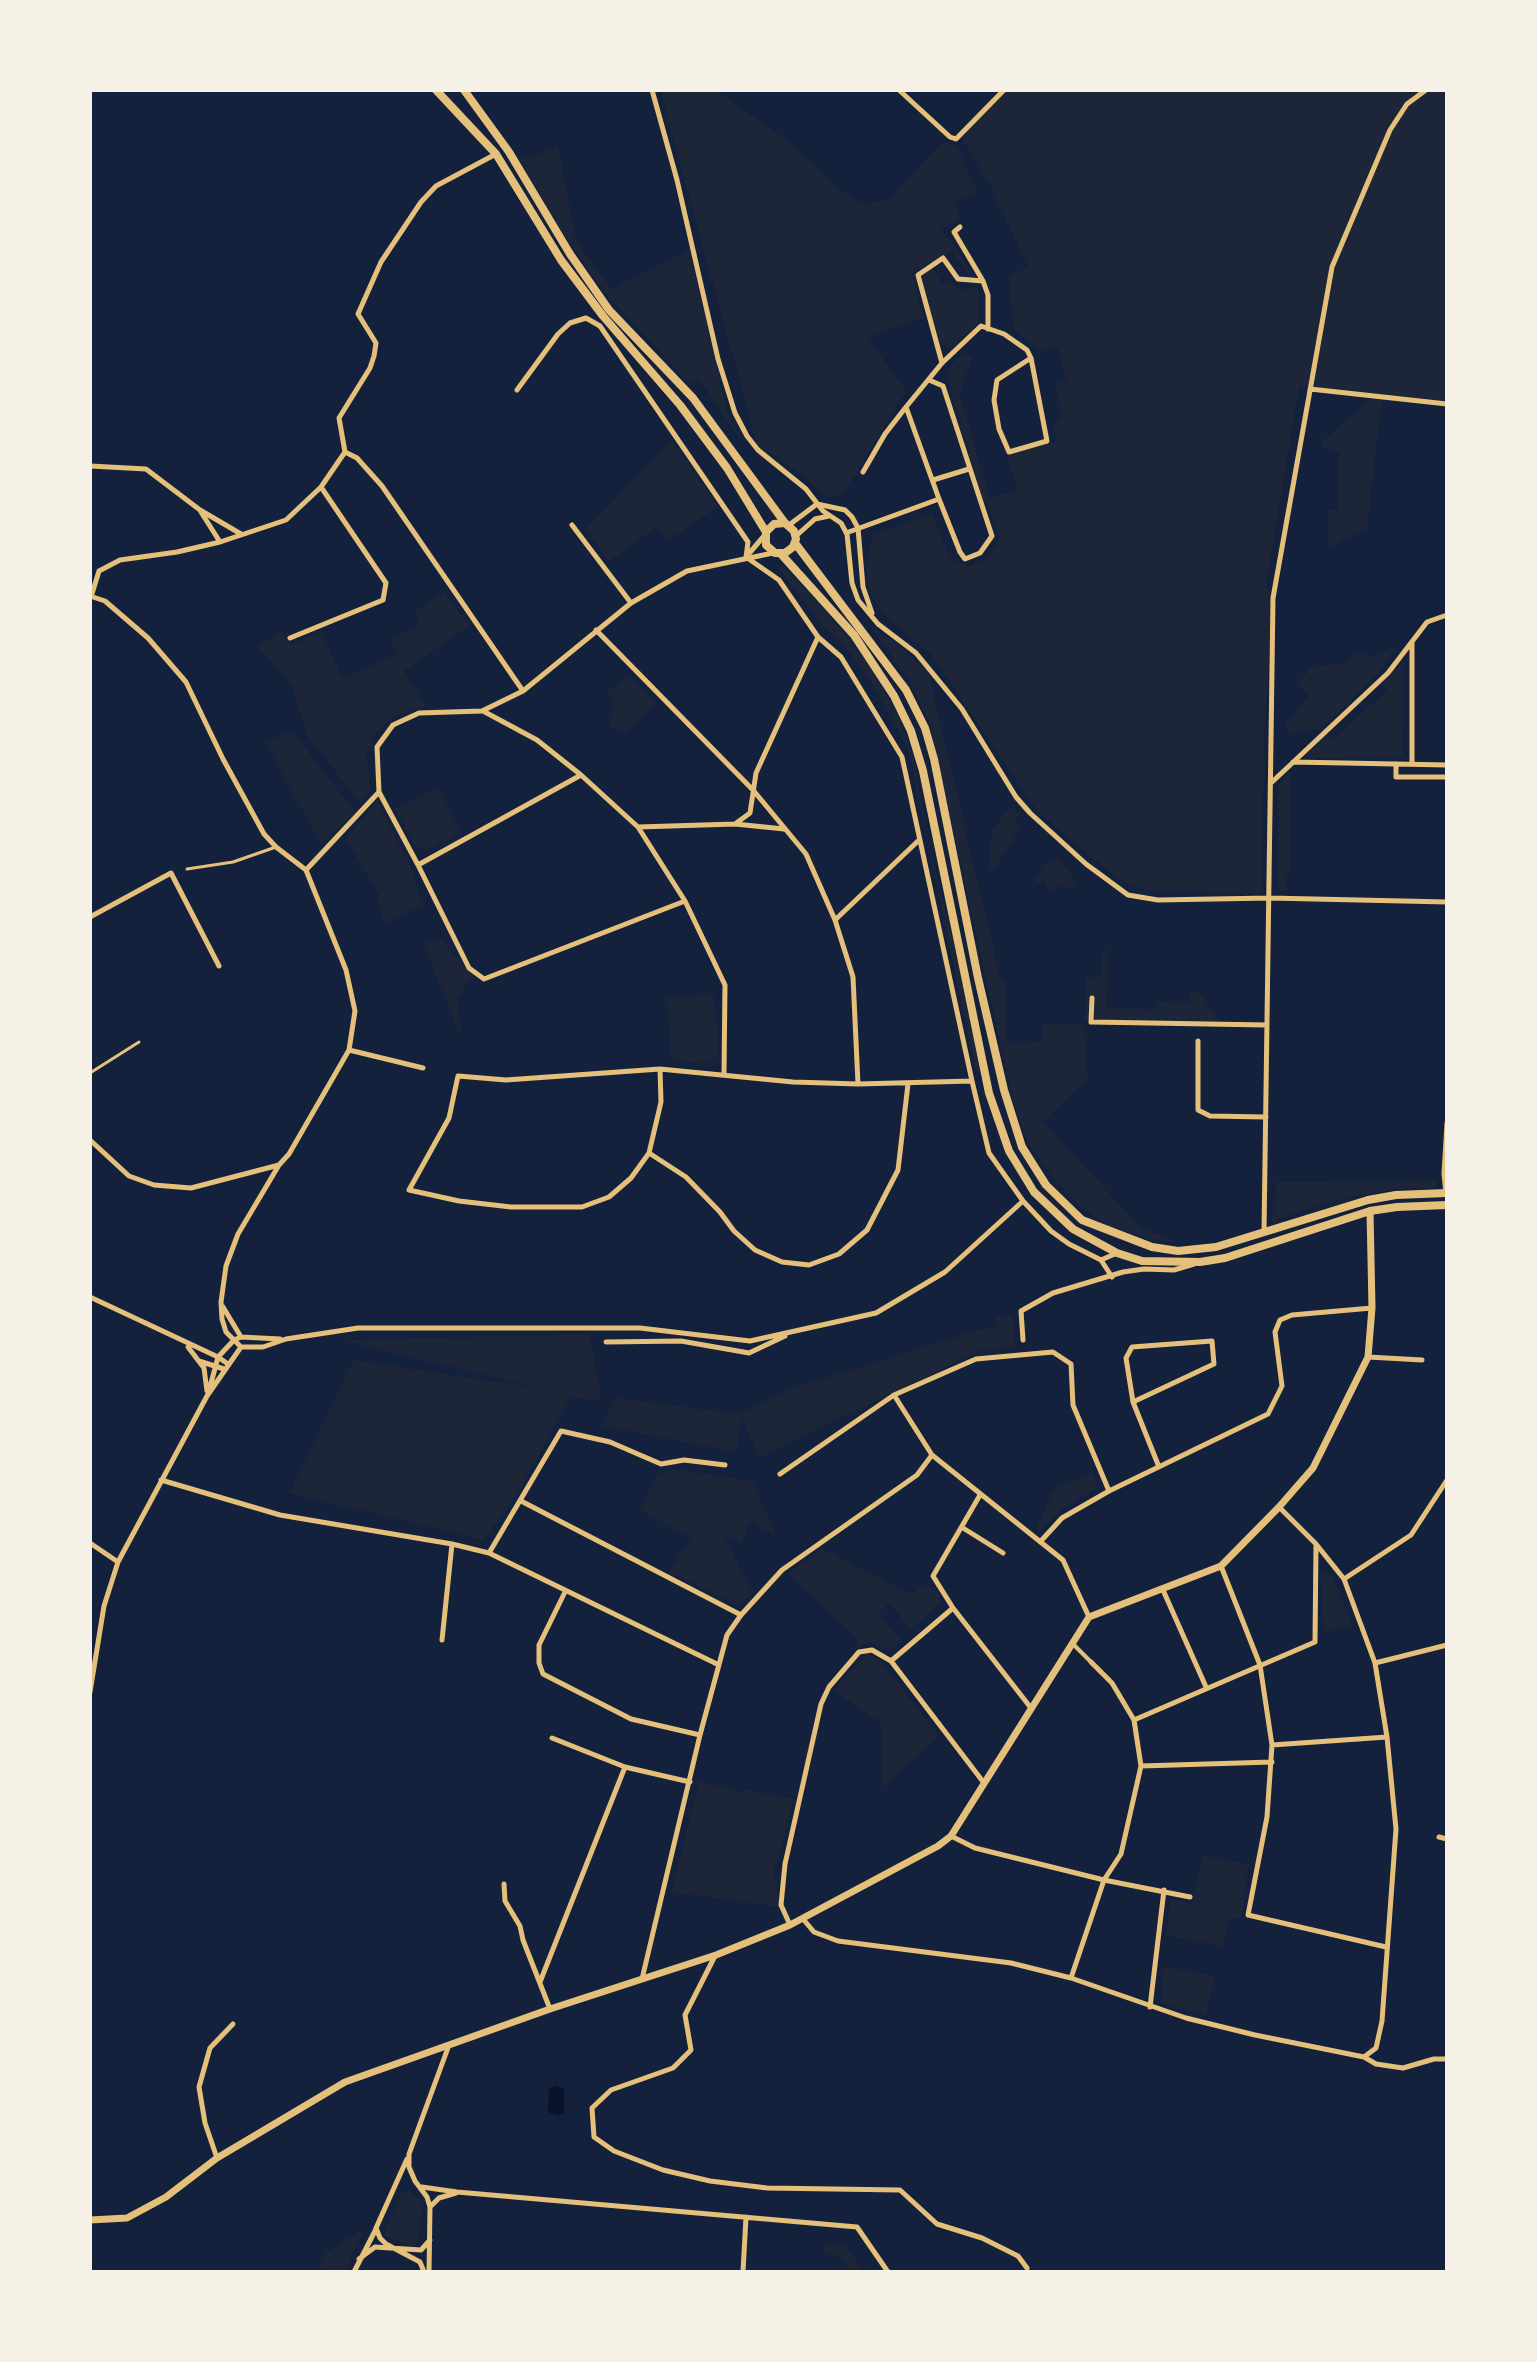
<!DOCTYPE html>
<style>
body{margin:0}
#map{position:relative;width:1537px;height:2362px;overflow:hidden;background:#14213d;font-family:"Playfair Display",serif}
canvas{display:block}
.frame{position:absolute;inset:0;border:92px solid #f6f1e7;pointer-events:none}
</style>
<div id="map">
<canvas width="1537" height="2362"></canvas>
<div class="frame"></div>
</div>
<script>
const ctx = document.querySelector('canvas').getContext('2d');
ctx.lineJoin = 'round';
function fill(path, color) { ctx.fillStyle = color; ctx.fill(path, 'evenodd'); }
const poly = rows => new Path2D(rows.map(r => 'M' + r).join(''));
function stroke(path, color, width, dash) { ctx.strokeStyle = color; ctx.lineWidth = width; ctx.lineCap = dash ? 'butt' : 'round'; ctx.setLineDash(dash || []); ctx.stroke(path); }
const green = poly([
 [660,90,715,90,791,143,838,188,866,204,889,199,942,142,956,145,978,193,954,203,960,219,941,229,965,262,972,279,952,251,912,273,923,318,868,337,906,391,841,498,821,494,807,478,757,444],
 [1006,90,1447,90,1447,401,1299,387,1266,587,1273,598,1264,738,1265,779,1262,802,1263,889,1259,894,1151,891,1121,881,1038,812,930,653,884,615,868,590,867,562,872,535,932,513,950,559,968,566,987,559,1000,538,987,501,983,502,947,377,952,364,962,353,972,357,960,394,989,497,1017,491,1007,455,1058,441,1053,422,1062,419,1055,384,1066,380,1058,347,1038,350,1014,329,1008,277,1028,267,992,189,962,138],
 [558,147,576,240,611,289,689,249,728,416,741,437,739,438,699,379,691,385,605,293,563,233,520,160],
 [932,268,943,285,950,280,957,287,967,290,977,287,979,294,979,323,950,348,939,341,921,280,922,275],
 [1374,397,1382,399,1367,528,1327,549,1328,510,1338,509,1339,452,1323,449,1321,442],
 [672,440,718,506,668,541,656,527,609,561,585,529],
 [777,566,783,567,814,598,851,642,876,675,899,718,914,759,928,840,985,1071,976,1072,915,784,916,780,908,748,869,679,845,646,821,624],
 [444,592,469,626,404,671,426,707,409,709,389,720,374,735,367,754,370,791,360,803,307,735,292,686,257,645,282,632,290,645,321,632,343,678,397,654,390,638,420,625,415,611],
 [861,613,877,631,895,642,929,674,1001,981,1006,981,1007,1043,1043,1042,1043,1023,1084,1025,1088,1079,1043,1121,1141,1228,1180,1243,1149,1239,1113,1229,1080,1206,1049,1173,1027,1141,1012,1098,930,724,911,683],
 [1398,645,1379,673,1321,729,1288,734,1286,723,1309,696,1297,683,1308,672,1305,668,1345,663,1356,651,1375,657],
 [1404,661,1403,757,1304,758,1326,735,1332,741,1387,690,1383,683],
 [630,676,657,704,626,733,611,728,609,724,613,707,613,700,606,692],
 [292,731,356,813,321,844,266,743],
 [1291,772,1291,872,1286,877,1287,891,1279,892,1278,785],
 [439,787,461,832,426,851,415,847,395,809],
 [377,800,411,867,418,892,425,904,385,924,377,901,380,897,346,839],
 [1015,808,1019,815,1014,824,1020,829,993,871,989,865,992,830,1009,809],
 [1056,859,1059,859,1078,884,1067,890,1063,884,1049,892,1043,880,1037,884,1034,877,1040,872,1041,866],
 [440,938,475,979,466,983,463,994,456,997,462,1033,459,1032,423,944],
 [1101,950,1108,950,1107,1008,1158,1009,1159,1002,1190,1003,1191,992,1199,992,1220,1021,1085,1020,1085,977,1101,977],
 [713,994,718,1032,717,1055,708,1064,671,1060,667,998],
 [1437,1180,1436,1188,1394,1189,1354,1196,1315,1206,1272,1222,1271,1216,1275,1214,1276,1182],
 [1013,1315,1015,1347,982,1350,759,1458,741,1416,736,1452,602,1426,615,1398,740,1414,796,1387,975,1331,996,1327,996,1317],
 [589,1334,602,1402,570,1396,520,1490,483,1540,289,1493,353,1360,537,1388,341,1340],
 [673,1469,752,1481,777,1537,751,1521,741,1543,723,1535,753,1592,738,1606,669,1572,691,1537,639,1510,657,1475],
 [1092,1472,1097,1488,1060,1511,1040,1532,1036,1529,1053,1490],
 [822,1548,913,1595,923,1584,938,1592,941,1602,911,1629,889,1603,878,1614,901,1640,891,1650,870,1643,856,1648,858,1639,788,1574],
 [1331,1574,1353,1625,1324,1633,1320,1575],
 [867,1654,879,1659,939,1736,883,1788,881,1723,837,1693,835,1689],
 [699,1781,743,1792,744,1789,794,1799,774,1872,780,1907,671,1892],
 [1202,1855,1249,1864,1241,1919,1230,1917,1223,1946,1166,1936,1171,1899,1192,1904],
 [1164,1966,1216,1976,1206,2015,1160,2003],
 [402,2191,411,2191,422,2205,418,2242,414,2246,385,2236,385,2230],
 [365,2228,344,2272,317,2272,327,2252],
 [823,2244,839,2244,847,2248,863,2270,850,2272,840,2257,822,2251]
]);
const water = poly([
 [556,2085,564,2089,564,2113,558,2116,548,2112,549,2089]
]);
const service = poly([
 [187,869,233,862,276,847],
 [90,1073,139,1042]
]);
const pedestrian = poly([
 [1073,1644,1091,1662]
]);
const minor = poly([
 [652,90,677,180,718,359,735,413,747,436,758,450,806,489,823,511,841,523,847,534,852,583,858,600,878,624,916,653,962,709,1016,797,1030,813,1086,864,1128,895,1158,900,1270,898,1447,902],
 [899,90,950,137,956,139,1004,90],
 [960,227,954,232,983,281,988,295,988,329],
 [942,363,918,275,943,258,958,279,983,281],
 [1310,389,1447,404],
 [517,390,558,334,570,323,586,318,600,326,748,542,746,557],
 [906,407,939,499,960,552,965,559,980,553,992,536,943,386,929,380],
 [345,452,357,458,382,486,523,691],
 [90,466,146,469,200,510,241,534],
 [863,472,885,434,906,407,942,363,981,326,1004,334,1027,350,1031,358,1047,441,1009,452,999,429,994,400,997,380,1031,358],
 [933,480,969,469],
 [817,504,845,510,852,517,858,528,863,587,872,613],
 [201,512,220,542],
 [572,525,631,603],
 [789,525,817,504],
 [846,533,939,499],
 [796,536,815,519,829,516],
 [746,557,779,580,818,637,841,657,902,757,972,1081,989,1153,1023,1201,1051,1231,1069,1244,1101,1260,1117,1253],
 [746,557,764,536],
 [90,596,105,601,148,638,186,682,223,759,264,834,276,847,306,870,346,970,355,1011,349,1050,289,1154,279,1165,238,1234,226,1266,221,1302,222,1319,226,1332,241,1347],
 [91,597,99,571,120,560,177,552,220,542,286,520,321,487,345,452,339,418,370,368,374,356,376,343,358,314,381,262,421,202,436,186,496,154],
 [596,630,753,790,806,854,835,920,853,977,858,1084],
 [290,638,383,600,386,583,321,487],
 [1412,642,1412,764],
 [483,711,537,740,581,775,638,827,685,901,725,985,724,1073],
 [1293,762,1447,765],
 [1396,764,1396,777,1447,777],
 [1271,783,1388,673,1427,622,1447,615],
 [379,792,418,865,469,968,484,979,685,901],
 [735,824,784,829],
 [638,827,735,824,750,813,756,773,818,637],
 [418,865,581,775],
 [306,870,379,792,377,747,393,725,419,713,482,711,523,691,631,603,687,571,773,553],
 [90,917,171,873,219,966],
 [835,920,918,841],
 [1092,998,1091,1022,1267,1025],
 [1198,1041,1198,1110,1210,1116,1266,1117],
 [349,1050,423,1068],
 [660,1069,661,1102,649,1153,631,1178,609,1197,582,1207,511,1207,459,1201,409,1190,449,1118,458,1076,506,1080,660,1069,793,1082,858,1084,972,1081],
 [90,1140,129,1176,154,1185,191,1188,279,1165],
 [649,1153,686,1177,720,1212,734,1231,755,1250,782,1262,809,1265,839,1254,867,1230,898,1170,908,1084],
 [1446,1193,1444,1174,1447,1123],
 [1264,1232,1273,598,1332,267,1390,130,1407,104,1426,90],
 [1101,1260,1112,1277],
 [90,1297,218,1357,228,1364],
 [223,1307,241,1337],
 [1023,1340,1021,1311,1053,1293,1123,1272,1144,1269,1174,1270,1194,1264],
 [606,1342,681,1341,749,1353,785,1336],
 [188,1347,204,1368,207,1391],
 [241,1347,263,1347,286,1339,358,1328,640,1328,750,1341,876,1313,945,1272,1023,1201],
 [1368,1357,1422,1360],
 [199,1361,224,1369],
 [210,1387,218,1357,234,1340,241,1337,280,1339],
 [894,1395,932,1455,1063,1560,1089,1617],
 [1133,1402,1214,1364,1212,1341,1132,1347,1126,1358,1133,1402,1159,1467],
 [780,1474,894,1395,976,1359,1053,1352,1071,1364,1073,1405,1109,1491],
 [161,1480,280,1515,452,1544,489,1553,719,1665],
 [980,1495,933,1576,953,1608,1031,1708],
 [521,1501,741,1615],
 [1279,1507,1316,1544,1344,1579,1375,1663,1387,1737,1396,1829,1382,2021,1376,2048,1364,2057],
 [963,1528,1003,1553],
 [1040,1542,1062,1518,1109,1491,1268,1414,1282,1386,1275,1332,1280,1320,1292,1315,1372,1308],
 [90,1543,118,1562],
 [489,1553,561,1431,610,1442,661,1464,684,1460,725,1465],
 [1221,1566,1260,1665,1272,1745,1267,1817,1248,1915,1386,1947],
 [1344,1579,1411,1535,1447,1480],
 [1163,1590,1206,1687],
 [565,1592,539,1645,539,1663,543,1674,631,1719,700,1735],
 [442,1640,452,1544],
 [891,1661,953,1608],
 [1375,1663,1447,1645],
 [90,1692,104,1606,118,1562,207,1396,241,1347],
 [1134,1720,1315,1642,1316,1545],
 [552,1738,625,1767,690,1782],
 [1272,1745,1387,1737],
 [1141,1766,1272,1762],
 [951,1836,975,1848,1104,1880,1190,1897],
 [1439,1837,1447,1839],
 [504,1884,505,1901,520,1926,523,1940,550,2009],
 [803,1919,814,1932,838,1941,1011,1963,1071,1978,1186,2018,1255,2035,1364,2057,1376,2064,1403,2068,1434,2059,1447,2059],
 [790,1925,781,1905,785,1864,821,1704,829,1687,859,1652,872,1650,891,1661,984,1783],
 [715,1956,685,2015,691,2050,673,2068,611,2090,592,2108,594,2137,614,2151,663,2170,710,2181,767,2188,900,2190,937,2224,982,2238,1018,2256,1027,2268],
 [1071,1978,1104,1880,1121,1854,1141,1766,1134,1720,1112,1683,1091,1662],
 [642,1979,700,1735,727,1635,741,1615,782,1570,917,1475,932,1455],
 [540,1982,625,1767],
 [1150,2007,1164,1890],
 [217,2158,205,2123,199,2087,210,2048,233,2024],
 [407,2159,376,2228,380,2238,386,2244,420,2262,424,2272],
 [422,2187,457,2192,857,2227,888,2272],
 [430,2207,439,2198,456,2193],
 [359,2259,375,2247,421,2250,430,2240],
 [354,2272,376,2229],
 [429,2272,430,2207,427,2197,415,2181,409,2167,409,2154,449,2045],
 [743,2272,746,2217]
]);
const secondary = poly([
 [90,2220,127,2218,166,2197,217,2158,345,2082,550,2009,716,1955,790,1925,938,1846,951,1836,1089,1617,1221,1566,1279,1507,1313,1468,1368,1357,1372,1308,1370,1211]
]);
const trunk = poly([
 [436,90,496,154,561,260,603,316,680,405,727,468,766,532],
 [464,90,509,152,570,254,609,310,693,398,785,523,794,531,796,539,793,547,785,553,775,553,766,545,766,532,774,524,785,523],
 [795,543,906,690,925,728,934,759,978,978,1004,1090,1022,1147,1046,1185,1082,1220,1152,1247,1178,1251,1216,1247,1368,1200,1396,1195,1447,1193],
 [781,554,854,635,894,696,911,731,923,771,989,1093,1009,1151,1034,1192,1073,1229,1117,1253,1142,1261,1200,1262,1225,1258,1370,1211,1397,1207,1447,1205]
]);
fill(green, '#1d2539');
fill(water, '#0b132b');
stroke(service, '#e5c07b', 3);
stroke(pedestrian, '#e5c07b', 4);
stroke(minor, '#e5c07b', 5);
stroke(secondary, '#e5c07b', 7);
stroke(trunk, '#e5c07b', 8);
</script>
